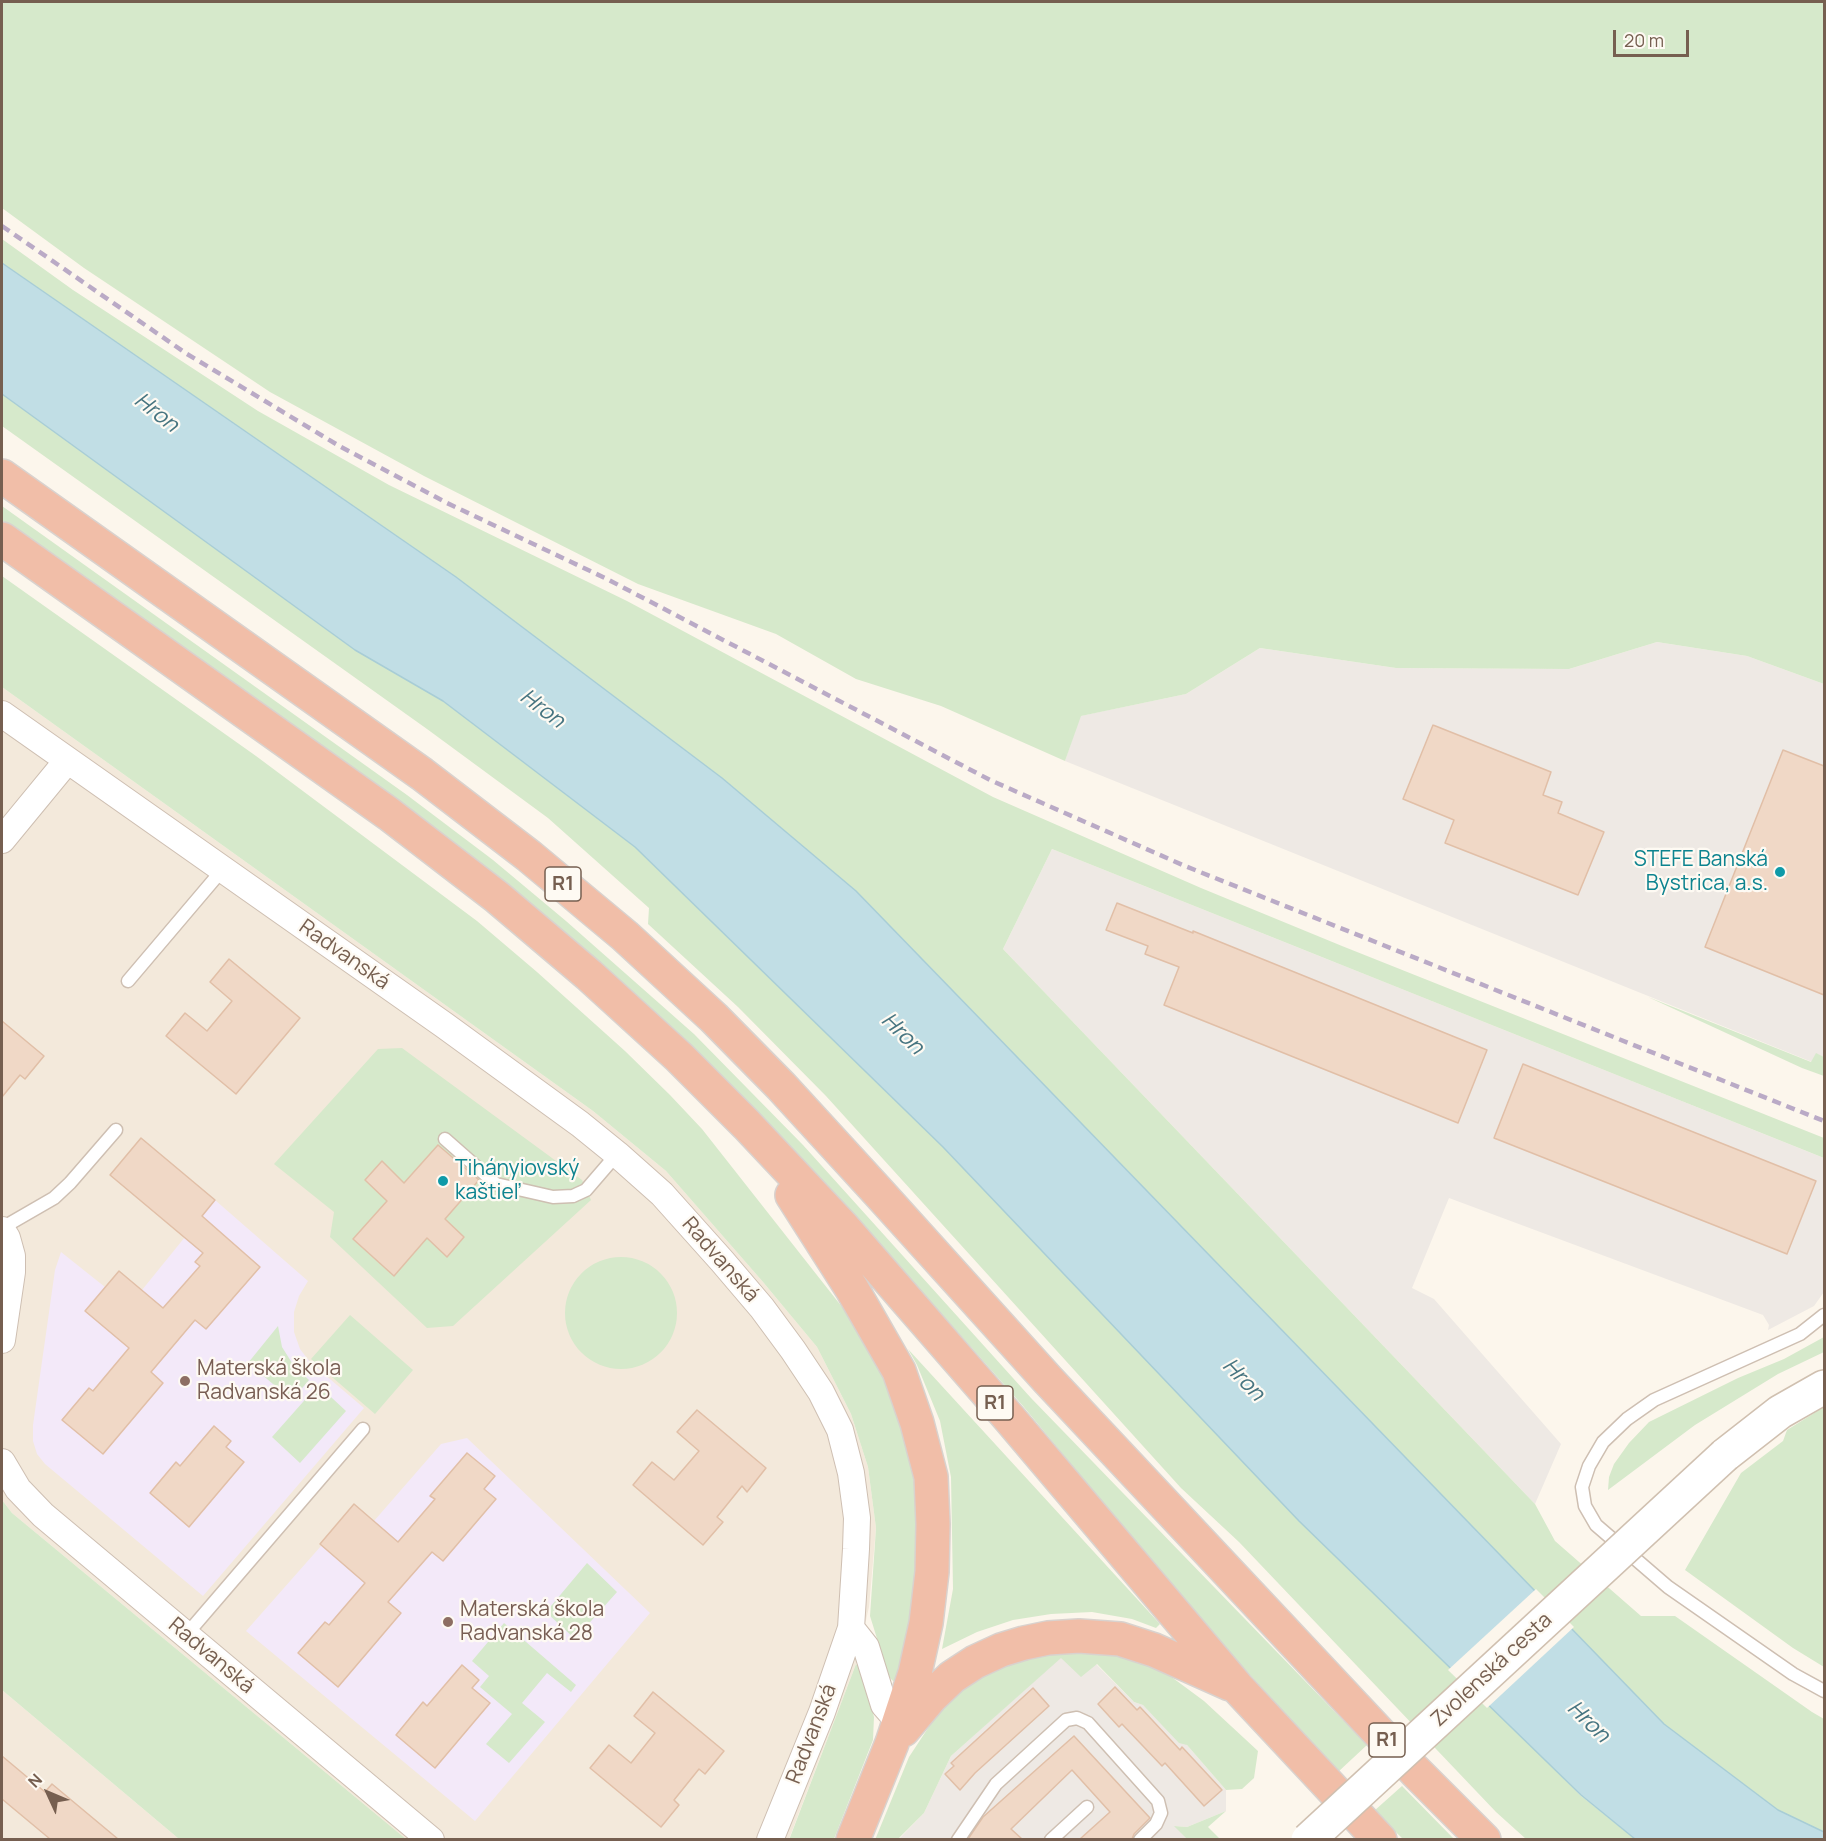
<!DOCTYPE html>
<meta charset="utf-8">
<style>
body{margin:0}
#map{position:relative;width:1826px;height:1841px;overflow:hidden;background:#fcf6ec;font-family:Manrope,sans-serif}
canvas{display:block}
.frame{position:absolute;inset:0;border:3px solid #765f50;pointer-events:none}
.north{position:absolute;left:18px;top:1763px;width:60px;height:60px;-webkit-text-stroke:4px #fefaf3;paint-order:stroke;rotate:314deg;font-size:16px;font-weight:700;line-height:24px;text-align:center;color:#765f50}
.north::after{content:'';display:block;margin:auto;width:21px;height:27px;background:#765f50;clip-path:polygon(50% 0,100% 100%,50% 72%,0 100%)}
.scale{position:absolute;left:1613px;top:30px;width:76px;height:27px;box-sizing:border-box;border:3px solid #765f50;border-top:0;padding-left:8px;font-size:18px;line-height:21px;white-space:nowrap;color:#765f50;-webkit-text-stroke:4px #fefaf3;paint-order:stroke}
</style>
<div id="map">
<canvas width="1826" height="1841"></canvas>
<div class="frame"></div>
<div class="north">N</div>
<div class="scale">20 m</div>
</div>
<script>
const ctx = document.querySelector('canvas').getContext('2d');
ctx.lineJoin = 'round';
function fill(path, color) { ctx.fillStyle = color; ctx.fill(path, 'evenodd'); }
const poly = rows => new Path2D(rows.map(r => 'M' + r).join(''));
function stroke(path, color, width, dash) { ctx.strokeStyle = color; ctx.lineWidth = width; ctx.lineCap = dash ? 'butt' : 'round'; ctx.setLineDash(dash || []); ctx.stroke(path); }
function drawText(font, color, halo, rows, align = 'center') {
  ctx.font = font + ' Manrope,sans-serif'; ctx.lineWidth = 4.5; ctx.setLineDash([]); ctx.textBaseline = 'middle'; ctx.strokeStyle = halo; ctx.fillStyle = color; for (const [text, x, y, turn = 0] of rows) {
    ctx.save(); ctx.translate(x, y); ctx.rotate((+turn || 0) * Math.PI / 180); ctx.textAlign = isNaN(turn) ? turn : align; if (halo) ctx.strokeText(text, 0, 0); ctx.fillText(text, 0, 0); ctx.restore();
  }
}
const residential = poly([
 [2,687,593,1111,666,1171,763,1282,817,1347,851,1414,868,1467,876,1528,869,1607,856,1664,789,1839,406,1839,12,1513,2,1500],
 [2,1690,179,1839,2,1839]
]);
const industrial = poly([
 [1657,642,1747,656,1824,684,1824,1057,1816,1054,1812,1062,1065,761,1080,716,1186,694,1260,648,1396,668,1569,669],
 [1052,849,1824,1158,1824,1292,1814,1306,1768,1330,1769,1325,1763,1315,1449,1198,1412,1288,1434,1299,1561,1444,1535,1504,1003,949],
 [1061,1657,1096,1664,1134,1702,1143,1705,1187,1745,1226,1790,1226,1811,1187,1827,1175,1826,1187,1839,898,1840,924,1813,951,1756]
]);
const education = poly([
 [215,1200,308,1281,299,1296,294,1312,294,1332,300,1349,310,1362,364,1408,203,1596,45,1464,37,1454,33,1441,33,1425,55,1270,61,1252,105,1287,119,1271,142,1290],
 [467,1438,650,1613,475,1821,246,1631,321,1546,320,1544,354,1504,374,1521,441,1444]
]);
const green = poly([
 [2,2,1824,2,1824,684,1747,656,1657,642,1569,669,1396,668,1260,648,1186,694,1081,716,1065,761,941,706,856,679,776,634,638,584,424,476,270,392,84,268,2,208],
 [2,239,73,290,258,411,389,485,627,601,993,797,1201,888,1342,946,1824,1138,1824,1158,1052,849,1003,949,1535,1504,1555,1541,1641,1616,1675,1616,1812,1712,1824,1719,1824,1832,1778,1810,1664,1724,856,891,722,778,456,577,2,263],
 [2,393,355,650,443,701,635,847,943,1147,1580,1795,1635,1839,1526,1839,1496,1812,1239,1542,1181,1488,826,1096,738,1007,648,924,649,908,548,818,427,729,2,426],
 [2,506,407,795,493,860,566,921,694,1034,803,1145,1031,1398,1367,1745,1338,1772,1195,1614,1023,1406,909,1277,795,1153,686,1041,560,928,487,868,326,749,2,520],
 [2,576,256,756,477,921,537,972,625,1051,670,1095,702,1129,846,1312,873,1357,892,1398,908,1445,917,1502,915,1611,897,1680,893,1681,889,1677,870,1616,876,1528,868,1467,851,1414,817,1347,763,1282,666,1171,593,1111,2,687],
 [1648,997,1811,1062,1816,1053,1824,1057,1824,1076,1802,1068],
 [402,1048,582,1180,591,1200,453,1326,427,1328,330,1237,334,1212,274,1164,378,1049],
 '565 1313a56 56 0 1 1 112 0a56 56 0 1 1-112 0Z',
 [350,1315,413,1370,375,1414,311,1359],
 [278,1326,282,1347,294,1366,309,1380,292,1400,248,1363],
 [1824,1337,1824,1352,1778,1374,1695,1425,1608,1490,1609,1477,1614,1464,1629,1443,1649,1422,1738,1378,1784,1359],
 [908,1349,1160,1624,1156,1628,1132,1619,1092,1612,1051,1614,1013,1620,977,1632,942,1649,953,1589,951,1477,940,1421,917,1365],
 [318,1385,346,1411,300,1463,272,1437],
 [1824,1407,1824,1667,1793,1648,1685,1570,1741,1473,1783,1441,1787,1430],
 [2,1500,12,1513,406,1839,179,1839,2,1690],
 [587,1563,617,1592,575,1639,546,1612],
 [504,1623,576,1685,571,1692,547,1673,522,1703,545,1722,509,1763,486,1744,512,1714,480,1687,489,1676,472,1661],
 [1091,1651,1122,1654,1158,1667,1204,1701,1258,1751,1254,1778,1242,1789,1226,1790,1187,1745,1179,1743,1143,1705,1134,1702,1097,1664,1081,1677,1061,1658,951,1756,924,1813,898,1839,875,1840,909,1757,930,1725,948,1701,971,1680,998,1666,1032,1656,1059,1652],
 [856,1664,862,1672,874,1717,873,1740,834,1839,789,1840],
 [1402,1786,1454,1839,1403,1839,1374,1811],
 [1226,1811,1208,1827,1220,1839,1187,1839,1174,1826,1187,1827]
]);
const water = poly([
 [2,263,456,577,722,778,856,891,1664,1724,1778,1810,1824,1832,1824,1839,1635,1839,1581,1795,1299,1521,943,1147,635,847,443,701,355,650,2,394,2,263]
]);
const pier = poly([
 [1536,1589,1574,1627,1487,1708,1448,1670]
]);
const building = poly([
 [1433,725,1551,772,1543,795,1562,802,1558,813,1604,832,1578,895,1445,843,1454,820,1403,799,1433,725],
 [1783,750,1824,766,1824,995,1705,947,1783,750],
 [1117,903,1193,933,1193,931,1487,1050,1458,1123,1164,1005,1179,967,1145,954,1148,946,1106,930,1117,903],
 [229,959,300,1018,236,1094,166,1036,185,1013,207,1031,232,1001,210,982,229,959],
 [2,1021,44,1056,25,1079,20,1075,2,1097,2,1021],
 [1523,1064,1816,1181,1787,1254,1494,1138,1523,1064],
 [141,1138,215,1200,202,1216,260,1267,206,1329,195,1320,151,1372,163,1383,103,1454,62,1420,89,1388,93,1391,129,1348,85,1311,119,1271,163,1308,200,1266,195,1262,203,1253,110,1175,141,1138],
 [438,1145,479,1180,445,1219,464,1237,447,1257,427,1238,394,1276,353,1239,387,1201,365,1180,382,1161,404,1183,438,1145],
 [697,1410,766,1468,747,1492,742,1486,717,1517,723,1522,703,1545,633,1485,652,1462,674,1480,699,1451,677,1432,697,1410],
 [214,1426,231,1441,226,1447,244,1462,189,1527,150,1493,176,1462,180,1466,214,1426],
 [467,1453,495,1476,484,1489,496,1499,443,1561,432,1552,388,1602,401,1613,338,1687,298,1653,325,1622,329,1625,365,1583,320,1544,354,1504,398,1542,435,1499,430,1496,467,1453],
 [462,1665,479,1680,472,1688,490,1703,435,1768,396,1735,423,1702,427,1706,462,1665],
 [1115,1687,1137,1710,1140,1707,1180,1750,1182,1747,1222,1790,1204,1806,1165,1763,1162,1766,1122,1724,1119,1727,1098,1704,1115,1687],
 [1033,1688,1049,1706,975,1773,960,1790,945,1774,954,1766,951,1763,1033,1688],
 [653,1692,724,1751,705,1774,699,1769,674,1800,679,1805,661,1827,590,1768,609,1745,631,1763,655,1733,634,1716,653,1692],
 [1074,1736,1150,1818,1134,1834,1132,1839,1080,1839,1110,1812,1072,1770,1011,1829,1022,1839,968,1839,983,1817,1074,1736],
 [2,1756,45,1792,52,1784,118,1839,50,1839,2,1799,2,1756]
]);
const service = poly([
 [128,981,223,869],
 [445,1139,496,1184,553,1197,573,1196,586,1190,617,1154],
 [2,1228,54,1198,70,1183,116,1130],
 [1824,1315,1800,1334,1654,1400,1627,1419,1603,1442,1589,1466,1582,1487,1585,1506,1596,1525,1668,1587,1793,1674,1824,1691],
 [186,1635,363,1429],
 [958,1840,996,1784,1066,1720,1077,1718,1088,1723,1158,1801,1161,1813,1156,1824,1140,1840],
 [1051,1840,1087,1807]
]);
const minor = poly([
 [2,714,444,1025,580,1124,617,1154,662,1194,722,1261,762,1308,793,1350,821,1392,840,1430,851,1473,857,1518,856,1549,851,1628,822,1712,770,1840],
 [2,840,67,761],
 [2,1230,7,1238,12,1256,12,1272,2,1340],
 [2,1462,18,1489,43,1515,431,1840],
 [851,1628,866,1647,884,1705,899,1722]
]);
const secondary = poly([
 [1725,1455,1780,1412,1824,1387]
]);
const motorway = poly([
 [2,476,422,774,529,856,625,936,714,1018,781,1086,880,1194,1048,1380,1415,1771,1484,1840],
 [2,539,389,814,497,897,589,975,679,1057,747,1125,843,1227,1010,1419,1237,1687,1380,1840],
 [792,1195,852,1289,899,1371,917,1423,931,1477,933,1524,932,1572,926,1623,915,1673,892,1743,853,1840],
 [903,1730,931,1697,952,1677,975,1662,1001,1650,1024,1643,1048,1638,1079,1636,1120,1639,1154,1650,1230,1684]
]);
const rail = poly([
 [2,226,187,354,341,447,447,503,607,579,990,780,1185,866,1824,1121]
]);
const secondaryBridge = poly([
 [1308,1840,1725,1455]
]);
const markers = [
 [1780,872,6,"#0f9aa8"],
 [443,1181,6,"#0f9aa8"],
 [185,1381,6,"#8d6e63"],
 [448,1622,6,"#8d6e63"]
];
const shields = [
 [563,884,36],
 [995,1403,36],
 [1387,1740,36]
];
const shieldNames = [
 ["R1",563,884],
 ["R1",995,1403],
 ["R1",1387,1740]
];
const cultureNames = [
 ["STEFE Banská",1768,860],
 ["Bystrica, a.s.",1768,884],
 ["Tihányiovský",455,1169,"left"],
 ["kaštieľ",455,1193,"left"]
];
const streetNames = [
 ["Radvanská",344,955,35],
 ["Radvanská",720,1260,49],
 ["Radvanská",211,1656,40],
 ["Zvolenská cesta",1492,1670,-43],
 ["Radvanská",812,1734,-69]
];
const educationNames = [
 ["Materská škola",197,1369],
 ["Radvanská 26",197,1393],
 ["Materská škola",460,1610],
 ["Radvanská 28",460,1634]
];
const waterNames = [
 ["Hron",156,413,38],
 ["Hron",542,709,37],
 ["Hron",902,1034,44],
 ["Hron",1243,1380,46],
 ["Hron",1588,1722,44]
];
fill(residential, '#f3e9db');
fill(industrial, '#eee9e4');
fill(education, '#f3e9f9');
fill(green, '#d6e9cb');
fill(water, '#c1dee5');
stroke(water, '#a8cdd6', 1.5);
fill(pier, '#fcf6ec');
fill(building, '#f0d8c6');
stroke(building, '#e1bfa7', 1.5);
stroke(service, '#cebfb2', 15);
stroke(minor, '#cebfb2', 28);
stroke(secondary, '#d0c0b0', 36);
stroke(motorway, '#d9d2ce', 36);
stroke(service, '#fff', 12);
stroke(minor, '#fff', 26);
stroke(secondary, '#fff', 33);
stroke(motorway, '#f1bea8', 33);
stroke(rail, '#baaac6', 4.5, [9, 6]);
stroke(secondaryBridge, '#d0c0b0', 36, []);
stroke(secondaryBridge, '#fff', 33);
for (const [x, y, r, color] of markers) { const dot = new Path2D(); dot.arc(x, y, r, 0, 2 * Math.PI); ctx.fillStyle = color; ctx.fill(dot); stroke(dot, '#fefaf3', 2); }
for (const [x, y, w] of shields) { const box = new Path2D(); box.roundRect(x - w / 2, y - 17, w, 34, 4.5); ctx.fillStyle = '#fefaf3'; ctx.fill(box); stroke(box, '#765f50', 1.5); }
drawText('bold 20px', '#765f50', null, shieldNames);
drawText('21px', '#0d838f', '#fefaf3', cultureNames, 'right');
drawText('21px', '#765f50', '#fefaf3', streetNames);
drawText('21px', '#785e54', '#fefaf3', educationNames, 'left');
drawText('italic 22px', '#477581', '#fefaf3', waterNames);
</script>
